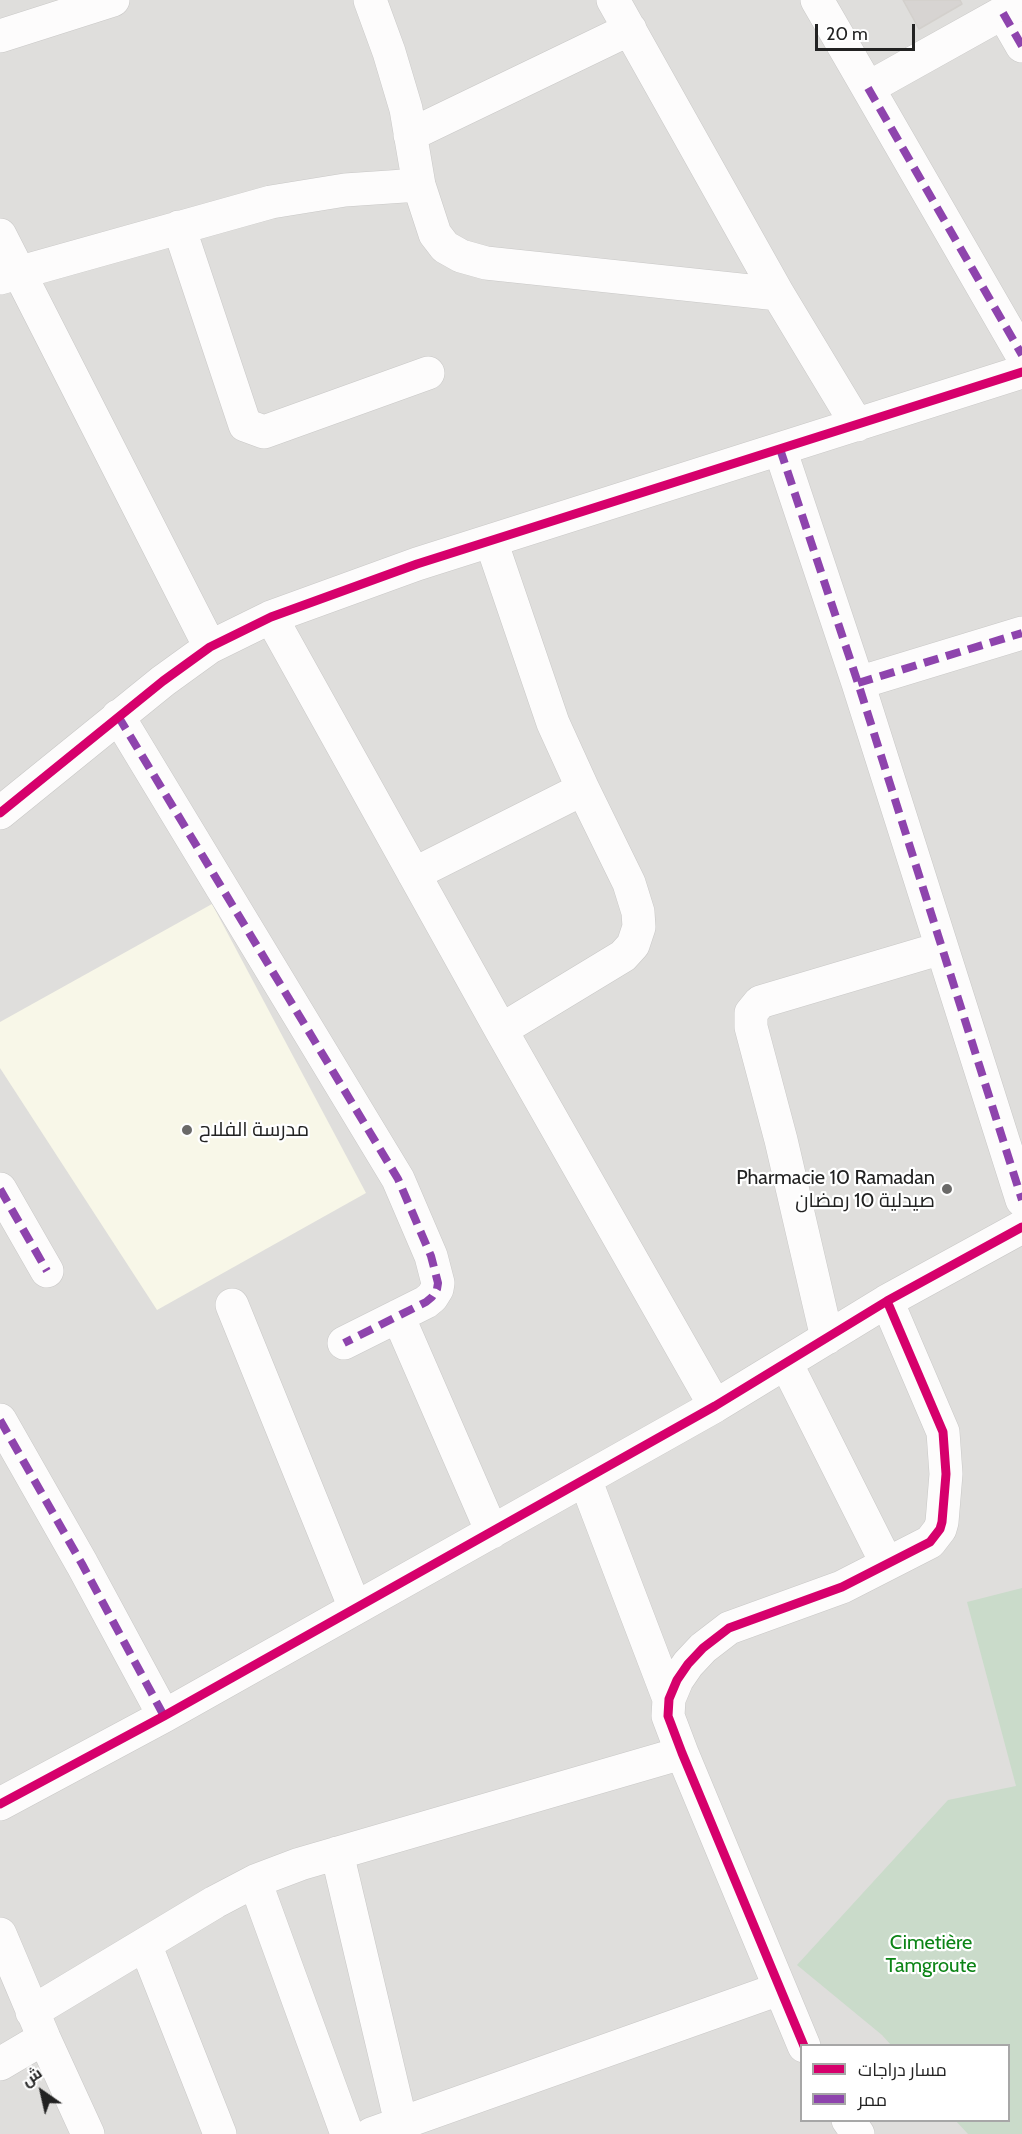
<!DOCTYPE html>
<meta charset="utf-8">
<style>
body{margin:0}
#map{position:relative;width:1022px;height:2134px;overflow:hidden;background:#f0eeeb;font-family:Cabin,Cairo,sans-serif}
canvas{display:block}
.legend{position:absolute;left:800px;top:2044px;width:210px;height:78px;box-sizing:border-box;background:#fff;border:2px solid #a7a7a7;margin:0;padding:8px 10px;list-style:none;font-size:18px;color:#222}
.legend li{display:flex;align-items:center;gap:12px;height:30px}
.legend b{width:30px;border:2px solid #a7a7a7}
.north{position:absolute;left:12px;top:2062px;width:60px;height:60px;-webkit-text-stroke:4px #fff;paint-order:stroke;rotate:326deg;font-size:16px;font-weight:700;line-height:24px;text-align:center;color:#222}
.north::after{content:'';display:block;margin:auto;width:21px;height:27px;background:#222;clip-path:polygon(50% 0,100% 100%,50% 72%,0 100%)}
.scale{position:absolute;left:815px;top:24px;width:100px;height:27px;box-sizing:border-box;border:3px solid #222;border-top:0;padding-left:8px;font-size:18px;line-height:21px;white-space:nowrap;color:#222;-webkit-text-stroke:4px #fff;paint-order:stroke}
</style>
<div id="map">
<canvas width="1022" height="2134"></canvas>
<ul class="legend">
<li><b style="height:8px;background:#d6006c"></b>مسار دراجات</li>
<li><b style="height:8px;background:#8e44ad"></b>ممر</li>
</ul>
<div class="north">ش</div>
<div class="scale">20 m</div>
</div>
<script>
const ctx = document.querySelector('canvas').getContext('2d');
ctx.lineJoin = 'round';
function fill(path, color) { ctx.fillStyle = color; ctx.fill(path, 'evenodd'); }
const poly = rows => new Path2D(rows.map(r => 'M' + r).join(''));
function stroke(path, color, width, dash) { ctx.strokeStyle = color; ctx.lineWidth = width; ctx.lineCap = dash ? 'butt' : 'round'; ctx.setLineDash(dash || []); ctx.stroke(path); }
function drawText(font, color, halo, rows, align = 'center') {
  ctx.font = font + ' Cabin,Cairo,sans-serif'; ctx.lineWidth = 4.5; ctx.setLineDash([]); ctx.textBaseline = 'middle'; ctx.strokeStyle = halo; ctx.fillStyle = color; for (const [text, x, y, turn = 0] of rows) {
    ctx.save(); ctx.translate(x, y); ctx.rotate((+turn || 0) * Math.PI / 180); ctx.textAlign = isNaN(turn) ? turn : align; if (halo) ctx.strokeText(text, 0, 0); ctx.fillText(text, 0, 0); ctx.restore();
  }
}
const residential = poly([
 [0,0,1022,0,1022,2134,0,2134],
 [802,2046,1008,2046,1008,2120,802,2120]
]);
const education = poly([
 [212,904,366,1193,157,1310,0,1068,0,1022]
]);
const cemetery = poly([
 [1022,1588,1022,2134,968,2134,956,2121,1008,2120,1008,2046,891,2045,882,2035,797,1965,948,1800,1016,1786,967,1602]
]);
const building = poly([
 [903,0,960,0,962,4,919,29,903,0]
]);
const minor = poly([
 [370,0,389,52,406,109,419,185,435,234,445,247,461,256,486,263,778,294],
 [613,0,778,294,857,425],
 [817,0,868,88,1022,2],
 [1003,13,1022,46],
 [0,36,113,0],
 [868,88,1022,355],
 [410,135,630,29],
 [179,227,245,425,264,432,428,373],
 [0,235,210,647],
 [0,278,271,202,345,190,419,185],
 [780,449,858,683,1022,1200],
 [491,541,553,723,583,789,629,883,638,912,639,927,633,945,623,956,501,1030],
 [271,617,501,1030,715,1406],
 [858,683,1022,633],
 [118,716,398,1179,431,1256,438,1283,437,1289,432,1297,426,1302,344,1343],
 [0,813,163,681,210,647,271,617,417,564,1022,372],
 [414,874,583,789],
 [0,1189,47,1271],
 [232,1305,355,1608],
 [398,1316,492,1532],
 [827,1338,781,1140,751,1027,751,1013,760,1002,942,948],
 [786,1363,887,1564],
 [0,1420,82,1564,164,1716],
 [585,1479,669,1699],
 [0,1804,164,1716,715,1406,887,1301,1022,1227],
 [337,1853,401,2123],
 [255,1881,347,2134],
 [0,1934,44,2038,88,2134],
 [145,1944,220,2134],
 [32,2012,215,1902,255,1881,300,1864,682,1753],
 [804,2046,682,1753,668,1716,669,1699,677,1680,688,1664,703,1648,729,1628,842,1587,930,1542,940,1529,942,1522,946,1474,943,1432,887,1301],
 [0,2064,44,2038],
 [848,2120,858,2134],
 [371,2134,779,1989]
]);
const quiet = poly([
 [1003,13,1022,46],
 [868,88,1022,355],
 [780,449,858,683,1022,1200],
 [858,683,1022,633],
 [118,716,398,1179,431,1256,438,1283,437,1289,432,1297,426,1302,344,1343],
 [0,1189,47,1271],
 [0,1420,82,1564,164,1716]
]);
const cycleway = poly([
 [0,813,163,681,210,647,271,617,417,564,1022,372],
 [0,1804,164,1716,715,1406,887,1301,1022,1227],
 [804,2046,682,1753,668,1716,669,1699,677,1680,688,1664,703,1648,729,1628,842,1587,930,1542,940,1529,942,1522,946,1474,943,1432,887,1301]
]);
const markers = [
 [187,1130,6,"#6a6968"],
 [947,1189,6,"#6a6968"]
];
const poiNames = [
 ["مدرسة الفلاح",199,1130],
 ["Pharmacie 10 Ramadan",935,1178,"right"],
 ["صيدلية 10 رمضان",935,1201,"right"]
];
const parkNames = [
 ["Cimetière",931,1943],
 ["Tamgroute",931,1966]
];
fill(residential, '#dfdedc');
fill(education, '#f8f7e8');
fill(cemetery, '#cadbca');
fill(building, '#d7d4d2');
stroke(building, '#d3d0cc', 1.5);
stroke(minor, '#c9c8c7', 34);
stroke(minor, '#fdfcfc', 33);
stroke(quiet, '#8e44ad', 8, [15, 8]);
stroke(cycleway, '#d6006c', 9);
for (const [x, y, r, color] of markers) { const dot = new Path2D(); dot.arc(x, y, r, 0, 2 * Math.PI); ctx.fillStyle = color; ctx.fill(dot); stroke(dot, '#fff', 2); }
drawText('20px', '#222', '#fff', poiNames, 'left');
drawText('20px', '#0c8416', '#fff', parkNames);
</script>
